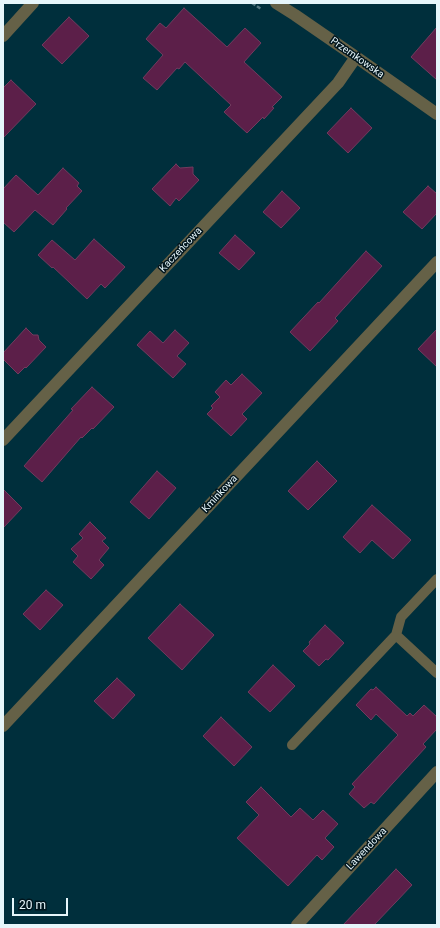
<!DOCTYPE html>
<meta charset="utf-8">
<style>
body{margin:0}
#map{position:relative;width:440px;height:928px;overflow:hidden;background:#002f3c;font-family:Roboto,sans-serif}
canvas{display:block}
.frame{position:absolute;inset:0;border:4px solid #e6f6fb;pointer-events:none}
.scale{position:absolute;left:12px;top:898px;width:56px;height:18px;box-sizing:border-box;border:2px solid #e6f6fb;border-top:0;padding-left:5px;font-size:12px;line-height:14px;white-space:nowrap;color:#e6f6fb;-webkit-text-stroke:3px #00151d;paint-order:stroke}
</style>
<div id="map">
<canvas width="440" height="928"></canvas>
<div class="frame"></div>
<div class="scale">20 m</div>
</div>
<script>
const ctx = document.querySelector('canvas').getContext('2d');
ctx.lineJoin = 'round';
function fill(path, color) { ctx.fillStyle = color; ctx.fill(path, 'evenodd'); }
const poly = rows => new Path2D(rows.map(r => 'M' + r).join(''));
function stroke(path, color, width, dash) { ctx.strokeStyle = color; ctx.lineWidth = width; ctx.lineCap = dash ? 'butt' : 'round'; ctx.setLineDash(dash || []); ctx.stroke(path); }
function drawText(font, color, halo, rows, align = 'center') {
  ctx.font = font + ' Roboto,sans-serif'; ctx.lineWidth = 3; ctx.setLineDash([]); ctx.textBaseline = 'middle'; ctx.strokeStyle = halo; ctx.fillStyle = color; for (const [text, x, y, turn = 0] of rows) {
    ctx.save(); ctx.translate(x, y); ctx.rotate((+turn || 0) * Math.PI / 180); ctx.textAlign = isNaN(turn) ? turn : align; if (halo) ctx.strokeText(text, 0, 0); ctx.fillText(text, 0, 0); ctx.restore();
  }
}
const building = poly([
 [184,8,227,47,245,28,261,43,244,62,282,97,272,107,274,108,264,119,263,117,247,133,224,112,231,105,185,62,179,69,177,68,157,90,143,78,163,55,146,39,160,23,166,28,184,8],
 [69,17,89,36,62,64,42,45,69,17],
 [437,27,437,80,411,57,437,27],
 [11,80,36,104,3,138,3,88,11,80],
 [351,108,372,128,348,153,327,133,351,108],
 [176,164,180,168,193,167,193,174,199,180,179,201,176,198,170,206,152,189,176,164],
 [63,168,79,183,77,186,82,191,66,208,67,209,53,225,35,210,14,232,3,222,3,189,16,175,38,195,63,168],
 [428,186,437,194,437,213,422,229,403,212,428,186],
 [282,191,300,208,281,228,263,212,282,191],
 [235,235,255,253,239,270,219,253,235,235],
 [94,239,125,267,105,288,101,284,87,299,53,267,52,268,38,255,52,240,75,260,94,239],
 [366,251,382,266,335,318,338,321,310,351,290,332,318,302,319,303,366,251],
 [26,328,33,335,38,335,39,340,46,347,26,368,25,367,18,374,3,359,3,353,26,328],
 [437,329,437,367,418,349,437,329],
 [175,330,189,343,177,356,186,364,173,378,137,345,150,331,163,343,175,330],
 [242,374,262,393,242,414,247,419,231,436,207,414,213,408,211,406,220,397,215,392,226,380,231,385,242,374],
 [92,387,114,407,93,429,92,428,82,438,81,437,42,482,24,466,73,410,71,409,92,387],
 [317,461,337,481,308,510,288,491,317,461],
 [157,471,176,488,149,519,130,502,157,471],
 [3,489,22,508,3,528,3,489],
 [372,505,411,540,393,559,372,540,360,553,343,537,372,505],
 [90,522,106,538,102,541,109,548,99,560,104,565,91,579,73,562,78,556,71,549,83,538,79,534,90,522],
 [46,590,63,605,40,630,23,614,46,590],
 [180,604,214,635,182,670,148,638,180,604],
 [325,625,344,643,328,660,326,659,319,666,303,651,310,644,309,642,325,625],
 [273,665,295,686,270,712,248,692,273,665],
 [117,678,135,695,113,719,94,701,117,678],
 [376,687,407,716,410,713,413,716,424,705,437,717,437,729,423,744,426,747,393,783,374,804,371,802,364,808,349,794,355,787,352,784,398,735,376,714,371,720,356,705,371,689,373,690,376,687],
 [221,717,252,747,234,766,203,736,221,717],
 [261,787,291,817,300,808,313,820,323,810,338,824,325,838,334,847,322,860,317,855,288,886,237,838,259,815,246,802,261,787],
 [396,869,412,885,395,903,374,925,343,925,396,869]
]);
const path = poly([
 [252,3,261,9]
]);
const lane = poly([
 [437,579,401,617,396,635,437,673],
 [292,745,396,635]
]);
const street = poly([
 [276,3,295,15,356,57,437,114],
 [3,36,33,3],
 [3,440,338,83,356,57],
 [3,726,437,262],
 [297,925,437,772]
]);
const streetNames = [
 ["Przemkowska",357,58,35],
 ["Kaczeńcowa",181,250,-47],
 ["Kminkowa",220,494,-47],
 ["Lawendowa",367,849,-47]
];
fill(building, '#5c1f49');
stroke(building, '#713b5e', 1);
stroke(path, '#557983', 2.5, [4, 2]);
stroke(lane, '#656147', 10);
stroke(street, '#656147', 12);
drawText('10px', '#e6f6fb', '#00151d', streetNames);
</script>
